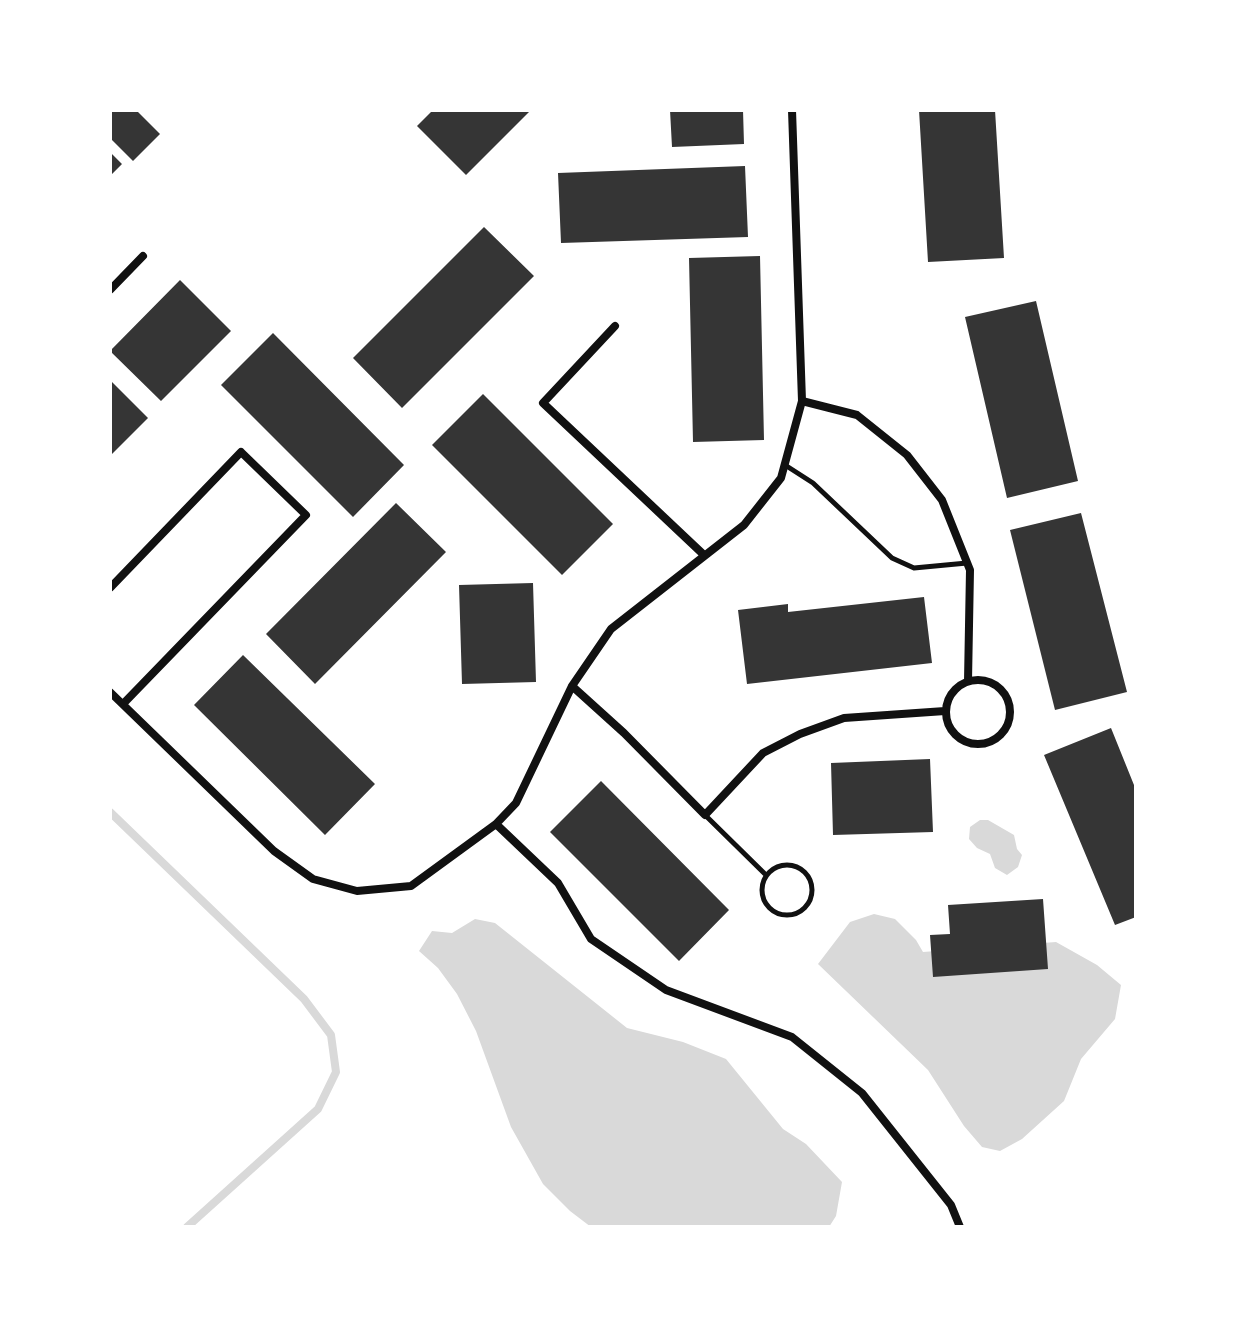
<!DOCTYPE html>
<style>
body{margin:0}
#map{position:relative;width:1246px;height:1337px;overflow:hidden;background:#fff;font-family:Bitter,serif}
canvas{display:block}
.frame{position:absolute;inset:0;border:112px solid #fff;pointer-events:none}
</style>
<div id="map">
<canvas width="1246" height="1337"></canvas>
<div class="frame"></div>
</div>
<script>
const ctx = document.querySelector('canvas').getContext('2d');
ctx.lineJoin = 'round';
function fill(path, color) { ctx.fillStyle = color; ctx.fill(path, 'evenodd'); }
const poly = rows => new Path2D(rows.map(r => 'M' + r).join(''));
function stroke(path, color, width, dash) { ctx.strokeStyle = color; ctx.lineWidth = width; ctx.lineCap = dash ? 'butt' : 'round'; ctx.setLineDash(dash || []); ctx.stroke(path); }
const water = poly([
 [980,820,988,820,1014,835,1017,849,1022,855,1018,867,1007,875,995,868,990,854,977,848,969,839,970,827],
 [874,914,895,919,916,940,923,952,1056,942,1097,965,1121,985,1115,1019,1081,1059,1064,1101,1022,1139,1000,1151,982,1147,964,1126,928,1070,818,964,850,922],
 [475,919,495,923,627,1028,683,1042,726,1059,783,1129,806,1144,842,1182,836,1216,829,1227,591,1227,570,1211,543,1184,511,1127,476,1031,457,994,438,968,419,951,432,931,452,933]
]);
const stream = poly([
 [110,812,304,999,331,1035,336,1072,318,1109,187,1227]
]);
const building = poly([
 [110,110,136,110,160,134,133,161,110,138],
 [433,110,531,110,466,175,417,126],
 [670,110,743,110,744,144,672,147],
 [919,110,995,110,1004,258,928,262],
 [110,152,122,164,110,176],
 [745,166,748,237,561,243,558,173],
 [484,227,534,276,402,408,353,358],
 [760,256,764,440,693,442,689,258],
 [180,280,231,331,161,401,110,351],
 [1036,301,1078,481,1007,498,965,317],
 [273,333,404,465,353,517,221,385],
 [110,380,148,418,110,456],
 [483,394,613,524,562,575,432,445],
 [396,503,446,552,315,684,266,634],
 [1081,513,1127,692,1055,710,1010,530],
 [533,583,536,682,462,684,459,585],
 [924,597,932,663,747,684,738,610,788,604,788,612],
 [243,655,375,784,325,835,194,705],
 [1111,728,1136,790,1136,917,1115,925,1044,755],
 [930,759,933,832,833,835,831,763],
 [601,781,729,910,679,961,550,832],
 [1043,899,1048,969,933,977,930,935,950,934,948,905]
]);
const service = poly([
 [785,465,813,483,892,558,914,568,967,563],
 [705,815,766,875],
 '762 890a25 25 0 1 1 50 0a25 25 0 1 1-50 0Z'
]);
const minor = poly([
 [792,110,802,401,781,478,744,525,611,629,572,686,516,803,496,824,558,883,591,939,666,990,792,1037,862,1093,951,1205,960,1227],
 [110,290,143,256],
 [615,326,543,403,704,555],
 [802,401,857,415,907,455,942,500,970,570,968,681],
 [110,588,241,452,306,515,123,704],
 '946 712a32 32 0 1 1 64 0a32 32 0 1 1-64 0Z',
 [572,686,624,733,705,815,763,753,800,734,844,718,945,711],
 [110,692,274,851,313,879,357,891,411,886,496,824]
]);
fill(water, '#d9d9d9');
stroke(stream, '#d9d9d9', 8);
fill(building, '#353535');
stroke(service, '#111', 5);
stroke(minor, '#111', 8);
</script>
